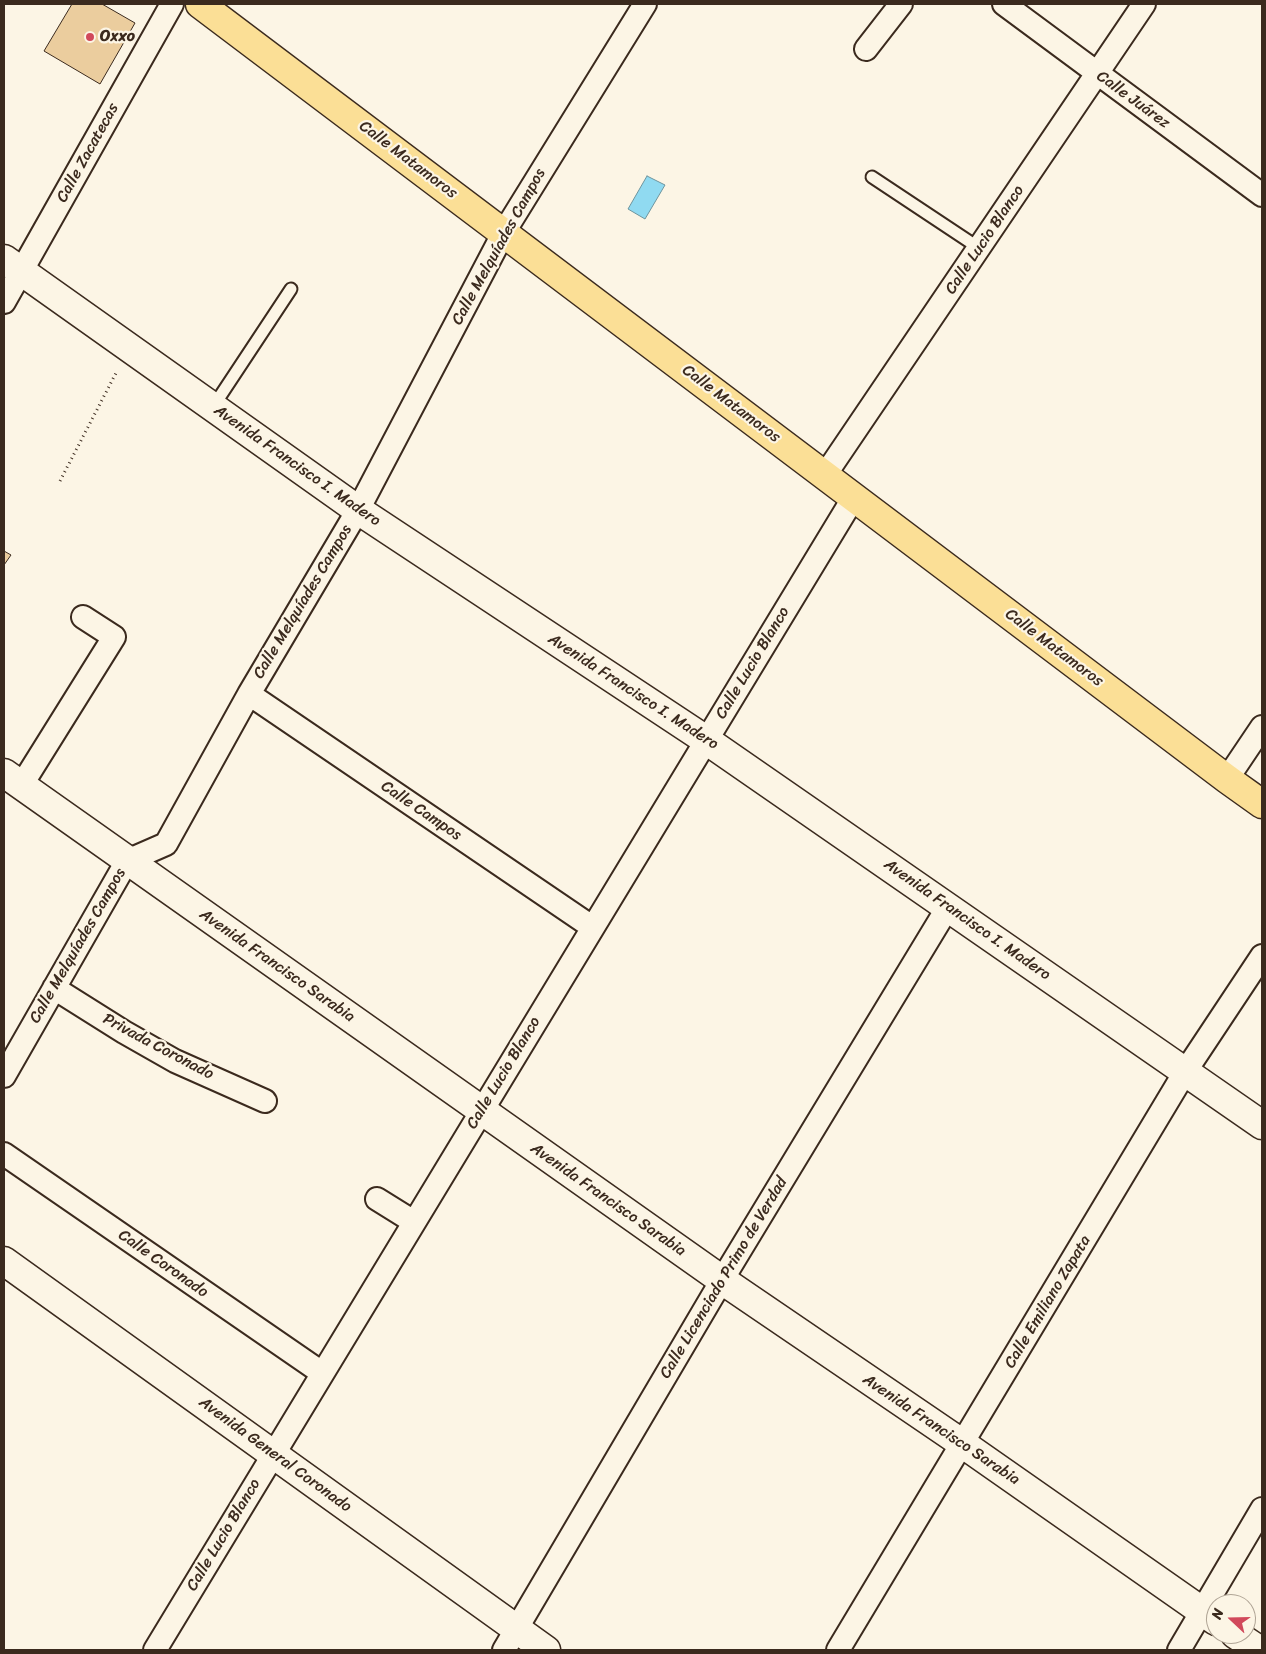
<!DOCTYPE html>
<meta charset="utf-8">
<style>
body{margin:0}
#map{position:relative;width:1266px;height:1654px;overflow:hidden;background:#fcf5e5;font-family:Sriracha,sans-serif}
canvas{display:block}
.frame{position:absolute;inset:0;border:5px solid #3b2a1e;pointer-events:none}
.north{position:absolute;left:1206px;top:1594px;width:50px;height:50px;box-sizing:border-box;background:#fcf5e5;border:1px solid #afa495;border-radius:50%;rotate:291deg;font-size:14px;font-weight:700;line-height:20px;text-align:center;color:#3b2a1e}
.north::after{content:'';display:block;margin:auto;width:18px;height:22px;background:#d1495b;clip-path:polygon(50% 0,100% 100%,50% 72%,0 100%)}
</style>
<div id="map">
<canvas width="1266" height="1654"></canvas>
<div class="frame"></div>
<div class="north">N</div>
</div>
<script>
const ctx = document.querySelector('canvas').getContext('2d');
ctx.lineJoin = 'round';
function fill(path, color) { ctx.fillStyle = color; ctx.fill(path, 'evenodd'); }
const poly = rows => new Path2D(rows.map(r => 'M' + r).join(''));
function stroke(path, color, width, dash) { ctx.strokeStyle = color; ctx.lineWidth = width; ctx.lineCap = dash ? 'butt' : 'round'; ctx.setLineDash(dash || []); ctx.stroke(path); }
function drawText(font, color, halo, rows, align = 'center') {
  ctx.font = font + ' Sriracha,sans-serif'; ctx.lineWidth = 4.5; ctx.setLineDash([]); ctx.textBaseline = 'middle'; ctx.strokeStyle = halo; ctx.fillStyle = color; for (const [text, x, y, turn = 0] of rows) {
    ctx.save(); ctx.translate(x, y); ctx.rotate((+turn || 0) * Math.PI / 180); ctx.textAlign = isNaN(turn) ? turn : align; if (halo) ctx.strokeText(text, 0, 0); ctx.fillText(text, 0, 0); ctx.restore();
  }
}
const water = poly([
 [647,176,665,185,645,219,628,209,647,176]
]);
const building = poly([
 [72,4,102,4,135,23,100,84,44,51,72,4],
 [4,551,11,555,4,565,4,551]
]);
const path = poly([
 [60,481,116,373]
]);
const lane = poly([
 [872,177,979,248],
 [213,407,291,289]
]);
const street = poly([
 [1004,4,1262,195],
 [866,49,901,4],
 [4,302,172,4],
 [825,475,1144,4],
 [249,694,592,927],
 [1227,779,1262,727],
 [21,786,114,637,83,617],
 [54,988,124,1032,175,1061,265,1101],
 [4,1076,127,861,166,844,249,694,358,510,504,232,645,4],
 [4,1154,322,1373],
 [377,1199,414,1222],
 [155,1650,854,497],
 [504,1650,722,1280,948,907],
 [838,1650,1185,1072,1262,956],
 [1179,1650,1262,1509]
]);
const secondary = poly([
 [4,259,358,510,706,740,1262,1125],
 [4,773,722,1280,963,1444,1216,1621],
 [4,1261,546,1650],
 [1235,1634,1259,1650]
]);
const primary = poly([
 [200,4,1227,779,1262,804]
]);
const markers = [
 [90,37,5,"#d1495b"]
];
const poiNames = [
 ["Oxxo",100,37]
];
const streetNames = [
 ["Calle Juárez",1133,100,36],
 ["Calle Zacatecas",88,153,-61],
 ["Calle Matamoros",408,160,37],
 ["Calle Lucio Blanco",985,240,-56],
 ["Calle Melquíades Campos",499,247,-61],
 ["Calle Matamoros",731,404,37],
 ["Avenida Francisco I. Madero",297,466,35],
 ["Calle Melquíades Campos",303,602,-59],
 ["Calle Matamoros",1054,648,37],
 ["Calle Lucio Blanco",753,663,-59],
 ["Avenida Francisco I. Madero",633,692,33],
 ["Calle Campos",421,811,34],
 ["Avenida Francisco I. Madero",967,920,35],
 ["Calle Melquíades Campos",78,946,-60],
 ["Avenida Francisco Sarabia",277,966,35],
 ["Privada Coronado",158,1047,28],
 ["Calle Lucio Blanco",504,1073,-59],
 ["Avenida Francisco Sarabia",608,1200,35],
 ["Calle Coronado",163,1264,35],
 ["Calle Licenciado Primo de Verdad",724,1278,-59],
 ["Calle Emiliano Zapata",1048,1302,-59],
 ["Avenida Francisco Sarabia",941,1430,34],
 ["Avenida General Coronado",275,1455,36],
 ["Calle Lucio Blanco",224,1535,-59]
];
fill(water, '#90daf1');
stroke(water, '#6e949d', 1);
fill(building, '#ebcd9e');
stroke(building, '#3b2a1e', 1);
stroke(lane, '#3b2a1e', 15);
stroke(street, '#3b2a1e', 26);
stroke(secondary, '#3b2a1e', 31);
stroke(primary, '#3b2a1e', 31);
stroke(path, '#3b2a1e', 3, [1, 4]);
stroke(lane, '#fcf5e5', 11);
stroke(street, '#fcf5e5', 22);
stroke(secondary, '#fcf5e5', 28);
stroke(primary, '#fbdf96', 28);
for (const [x, y, r, color] of markers) { const dot = new Path2D(); dot.arc(x, y, r, 0, 2 * Math.PI); ctx.fillStyle = color; ctx.fill(dot); stroke(dot, '#fcf5e5', 2); }
drawText('bold 16px', '#3b2a1e', '#fcf5e5', poiNames, 'left');
drawText('16px', '#3b2a1e', '#fcf5e5', streetNames);
</script>
